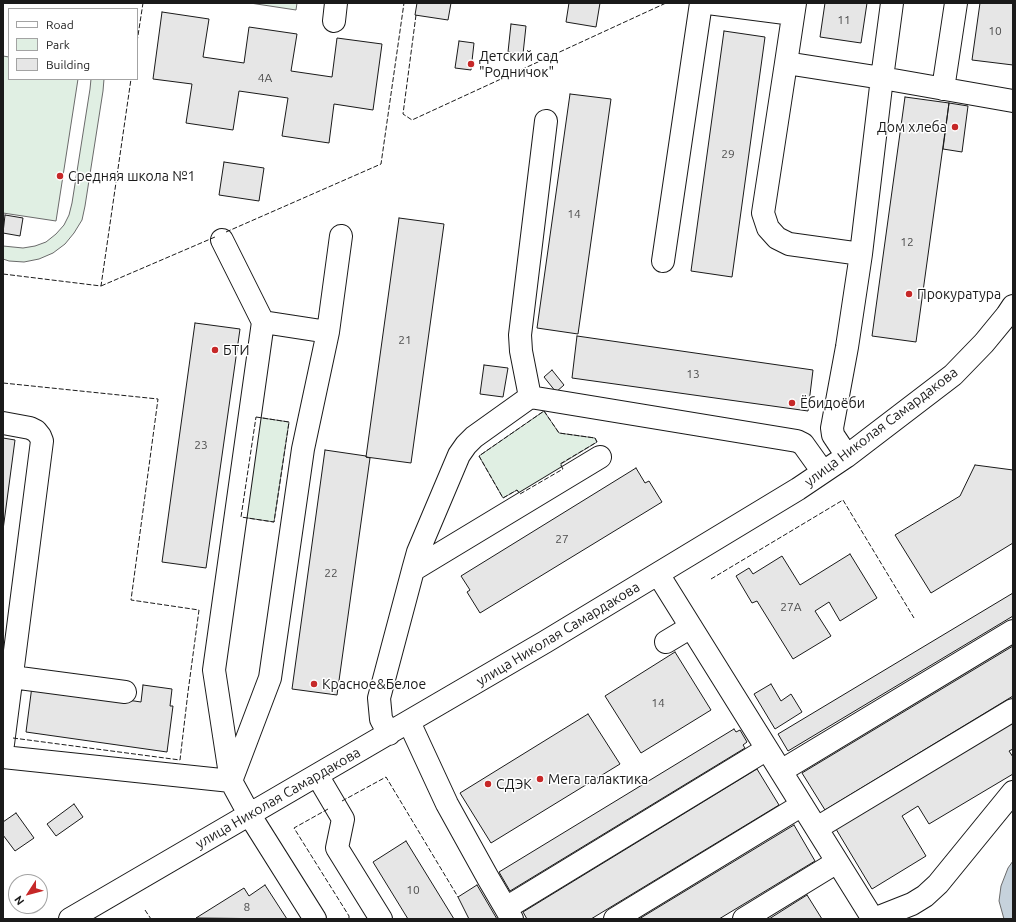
<!DOCTYPE html>
<meta charset="utf-8">
<style>
body{margin:0}
#map{position:relative;width:1016px;height:922px;overflow:hidden;background:#fff;font-family:Ubuntu,sans-serif}
canvas{display:block}
.frame{position:absolute;inset:0;border:4px solid #1a1a1a;pointer-events:none}
.legend{position:absolute;left:8px;top:8px;width:130px;height:72px;box-sizing:border-box;background:#fff;border:1px solid #a3a3a3;margin:0;padding:5px 7px;list-style:none;font-size:12px;color:#1a1a1a}
.legend li{display:flex;align-items:center;gap:8px;height:20px}
.legend b{width:20px;border:1px solid #a3a3a3}
.north{position:absolute;left:8px;top:874px;width:40px;height:40px;box-sizing:border-box;background:#fff;border:1px solid #a3a3a3;border-radius:50%;rotate:234deg;font-size:11px;font-weight:700;line-height:16px;text-align:center;color:#1a1a1a}
.north::after{content:'';display:block;margin:auto;width:14px;height:18px;background:#c62828;clip-path:polygon(50% 0,100% 100%,50% 72%,0 100%)}
</style>
<div id="map">
<canvas width="1016" height="922"></canvas>
<div class="frame"></div>
<ul class="legend">
<li><b style="height:5px;background:#fff"></b>Road</li>
<li><b style="height:11px;background:#e0efe3"></b>Park</li>
<li><b style="height:11px;background:#e6e6e6"></b>Building</li>
</ul>
<div class="north">N</div>
</div>
<script>
const ctx = document.querySelector('canvas').getContext('2d');
ctx.lineJoin = 'round';
function fill(path, color) { ctx.fillStyle = color; ctx.fill(path, 'evenodd'); }
const poly = rows => new Path2D(rows.map(r => 'M' + r).join(''));
function stroke(path, color, width, dash) { ctx.strokeStyle = color; ctx.lineWidth = width; ctx.lineCap = dash ? 'butt' : 'round'; ctx.setLineDash(dash || []); ctx.stroke(path); }
function drawText(font, color, halo, rows, align = 'center') {
  ctx.font = font + ' Ubuntu,sans-serif'; ctx.lineWidth = 3; ctx.setLineDash([]); ctx.textBaseline = 'middle'; ctx.strokeStyle = halo; ctx.fillStyle = color; for (const [text, x, y, turn = 0] of rows) {
    ctx.save(); ctx.translate(x, y); ctx.rotate((+turn || 0) * Math.PI / 180); ctx.textAlign = isNaN(turn) ? turn : align; if (halo) ctx.strokeText(text, 0, 0); ctx.fillText(text, 0, 0); ctx.restore();
  }
}
const green = poly([
 [250,3,297,3,296,10,250,3],
 [3,56,9,57,9,79,78,79,56,221,3,213,3,56],
 [91,79,104,79,103,91,85,206,82,220,74,233,65,244,53,253,39,259,24,262,9,261,3,259,3,246,23,248,35,246,46,242,56,234,64,225,69,215,72,203,90,89,91,79],
 [544,411,559,433,595,438,597,442,561,464,563,469,520,494,517,490,503,498,479,456,544,411],
 [256,417,289,422,274,522,241,517,256,417]
]);
const water = poly([
 [1013,861,1013,919,1004,919,999,901,1001,886,1008,868,1013,861]
]);
const building = poly([
 [417,3,451,3,448,20,415,15,417,3],
 [569,3,600,3,596,27,566,22,569,3],
 [825,3,867,3,861,43,820,37,825,3],
 [980,3,1013,3,1013,65,972,60,980,3],
 [162,12,209,19,203,57,244,63,249,27,297,34,291,71,332,77,337,38,382,44,373,110,334,104,329,143,282,136,288,98,239,91,233,130,186,123,192,84,153,79,162,12],
 [511,24,526,26,523,54,508,52,511,24],
 [724,31,765,37,732,277,691,271,724,31],
 [459,41,474,43,471,70,455,68,459,41],
 [570,94,611,99,578,334,537,328,570,94],
 [905,97,949,103,916,342,872,336,905,97],
 [949,103,968,106,962,152,943,149,949,103],
 [224,162,264,168,259,201,219,195,224,162],
 [5,215,23,218,20,236,3,233,5,215],
 [399,218,444,224,411,463,366,457,399,218],
 [195,323,240,329,206,568,162,562,195,323],
 [577,336,813,370,808,411,572,378,577,336],
 [484,365,508,368,503,397,480,394,484,365],
 [552,370,564,385,556,392,544,377,552,370],
 [3,438,15,440,3,530,3,438],
 [325,450,366,456,366,457,370,458,337,695,292,689,325,450],
 [975,465,1013,470,1013,543,931,593,895,535,960,496,975,465],
 [636,468,645,483,649,481,662,502,480,613,467,592,470,590,461,576,636,468],
 [850,554,877,598,840,621,829,602,815,611,831,636,793,659,757,601,752,603,736,576,749,568,753,574,782,556,800,585,850,554],
 [1013,593,1013,616,788,751,778,734,1013,593],
 [1013,646,1013,696,825,810,802,773,1013,646],
 [675,652,711,710,641,753,605,696,675,652],
 [771,684,781,701,791,694,802,712,775,729,754,694,771,684],
 [143,685,172,689,170,706,173,706,167,752,26,732,32,686,141,702,143,685],
 [588,714,620,764,491,843,460,793,588,714],
 [1013,722,1013,749,1009,751,1013,757,1013,774,929,824,918,806,902,816,926,856,872,889,836,829,1013,722],
 [734,729,736,732,740,730,747,742,743,745,745,748,510,891,499,872,734,729],
 [757,769,779,805,591,919,527,919,523,912,757,769],
 [74,804,83,817,56,836,47,824,74,804],
 [16,813,34,838,15,851,3,835,3,822,16,813],
 [794,825,815,861,719,919,639,919,794,825],
 [406,841,454,919,408,919,373,862,406,841],
 [265,885,287,919,196,918,244,888,249,896,265,885],
 [477,885,497,919,469,919,458,897,477,885],
 [807,895,822,919,769,919,807,895]
]);
const minor = poly([
 [708,3,793,14],
 [892,3,882,78,861,254,789,244,777,238,768,228,763,213,786,63,882,78,1013,101],
 [334,21,336,3],
 [786,63,795,3],
 [943,89,956,3],
 [222,240,263,322],
 [663,261,701,3],
 [530,397,521,351,520,335,546,121],
 [3,423,30,428,36,431,40,436,42,441,3,744],
 [847,456,833,435,832,428,847,347,861,254],
 [413,570,418,552,459,455,466,445,474,437,530,397,797,441,803,444,823,472],
 [658,574,873,919],
 [666,642,691,627],
 [12,677,125,692],
 [409,722,447,804,488,878,512,919],
 [389,734,381,719,379,698,413,570,600,457],
 [3,757,231,781,214,670,263,322,328,332],
 [781,771,1013,631],
 [317,775,343,819,337,848,381,919],
 [817,828,1013,710],
 [506,908,767,749],
 [70,919,545,642,798,489,847,456,953,375,984,343,1007,315,1013,306],
 [315,919,249,814,231,781,270,678,303,449,328,332,341,236],
 [615,919,802,805],
 [744,919,837,862],
 [874,919,912,904,925,896,938,884,1013,792]
]);
const fence = poly([
 [416,15,403,114,412,120,666,3],
 [137,42,143,3],
 [226,232,381,164,404,3],
 [3,274,101,286,131,79],
 [101,286,215,237],
 [3,383,158,399,131,600,199,610,188,692,180,760,13,738],
 [544,411,559,433,595,438,597,442,560,464,563,469,520,494,517,490,503,498,479,456,544,411],
 [256,417,289,422,274,522,241,517,256,417],
 [711,579,843,500,914,618],
 [342,801,386,777,458,897],
 [328,809,294,828,349,916,349,919],
 [145,910,151,919]
]);
const markers = [
 [471,64,4,"#c62828"],
 [955,127,4,"#c62828"],
 [60,176,4,"#c62828"],
 [909,294,4,"#c62828"],
 [215,350,4,"#c62828"],
 [792,403,4,"#c62828"],
 [314,684,4,"#c62828"],
 [540,779,4,"#c62828"],
 [488,784,4,"#c62828"]
];
const numberNames = [
 ["11",844,20],
 ["10",995,31],
 ["4А",265,78],
 ["29",728,154],
 ["14",574,214],
 ["12",907,242],
 ["21",405,340],
 ["13",693,374],
 ["23",201,445],
 ["27",562,539],
 ["22",331,573],
 ["27А",791,607],
 ["14",658,703],
 ["10",413,890],
 ["8",247,907]
];
const poiNames = [
 ["Детский сад",479,56],
 ["\"Родничок\"",479,72],
 ["Дом хлеба",947,127,"right"],
 ["Средняя школа №1",68,176],
 ["Прокуратура",917,294],
 ["БТИ",223,350],
 ["Ёбидоёби",800,403],
 ["Красное&Белое",322,684],
 ["Мега галактика",548,779],
 ["СДЭК",496,784]
];
const streetNames = [
 ["улица Николая Самардакова",881,427,-37],
 ["улица Николая Самардакова",558,634,-31],
 ["улица Николая Самардакова",278,798,-30]
];
fill(green, '#e0efe3');
stroke(green, '#6a6a6a', 1);
fill(water, '#c6d2dc');
stroke(water, '#6a6a6a', 1);
fill(building, '#e6e6e6');
stroke(building, '#1a1a1a', 1);
stroke(minor, '#1a1a1a', 24);
stroke(minor, '#fff', 22);
stroke(fence, '#1a1a1a', 1, [5, 2]);
for (const [x, y, r, color] of markers) { const dot = new Path2D(); dot.arc(x, y, r, 0, 2 * Math.PI); ctx.fillStyle = color; ctx.fill(dot); stroke(dot, '#fff', 1.5); }
drawText('12px', '#4d4d4d', null, numberNames);
drawText('14px', '#1a1a1a', '#fff', poiNames, 'left');
drawText('14px', '#1a1a1a', '#fff', streetNames);
</script>
